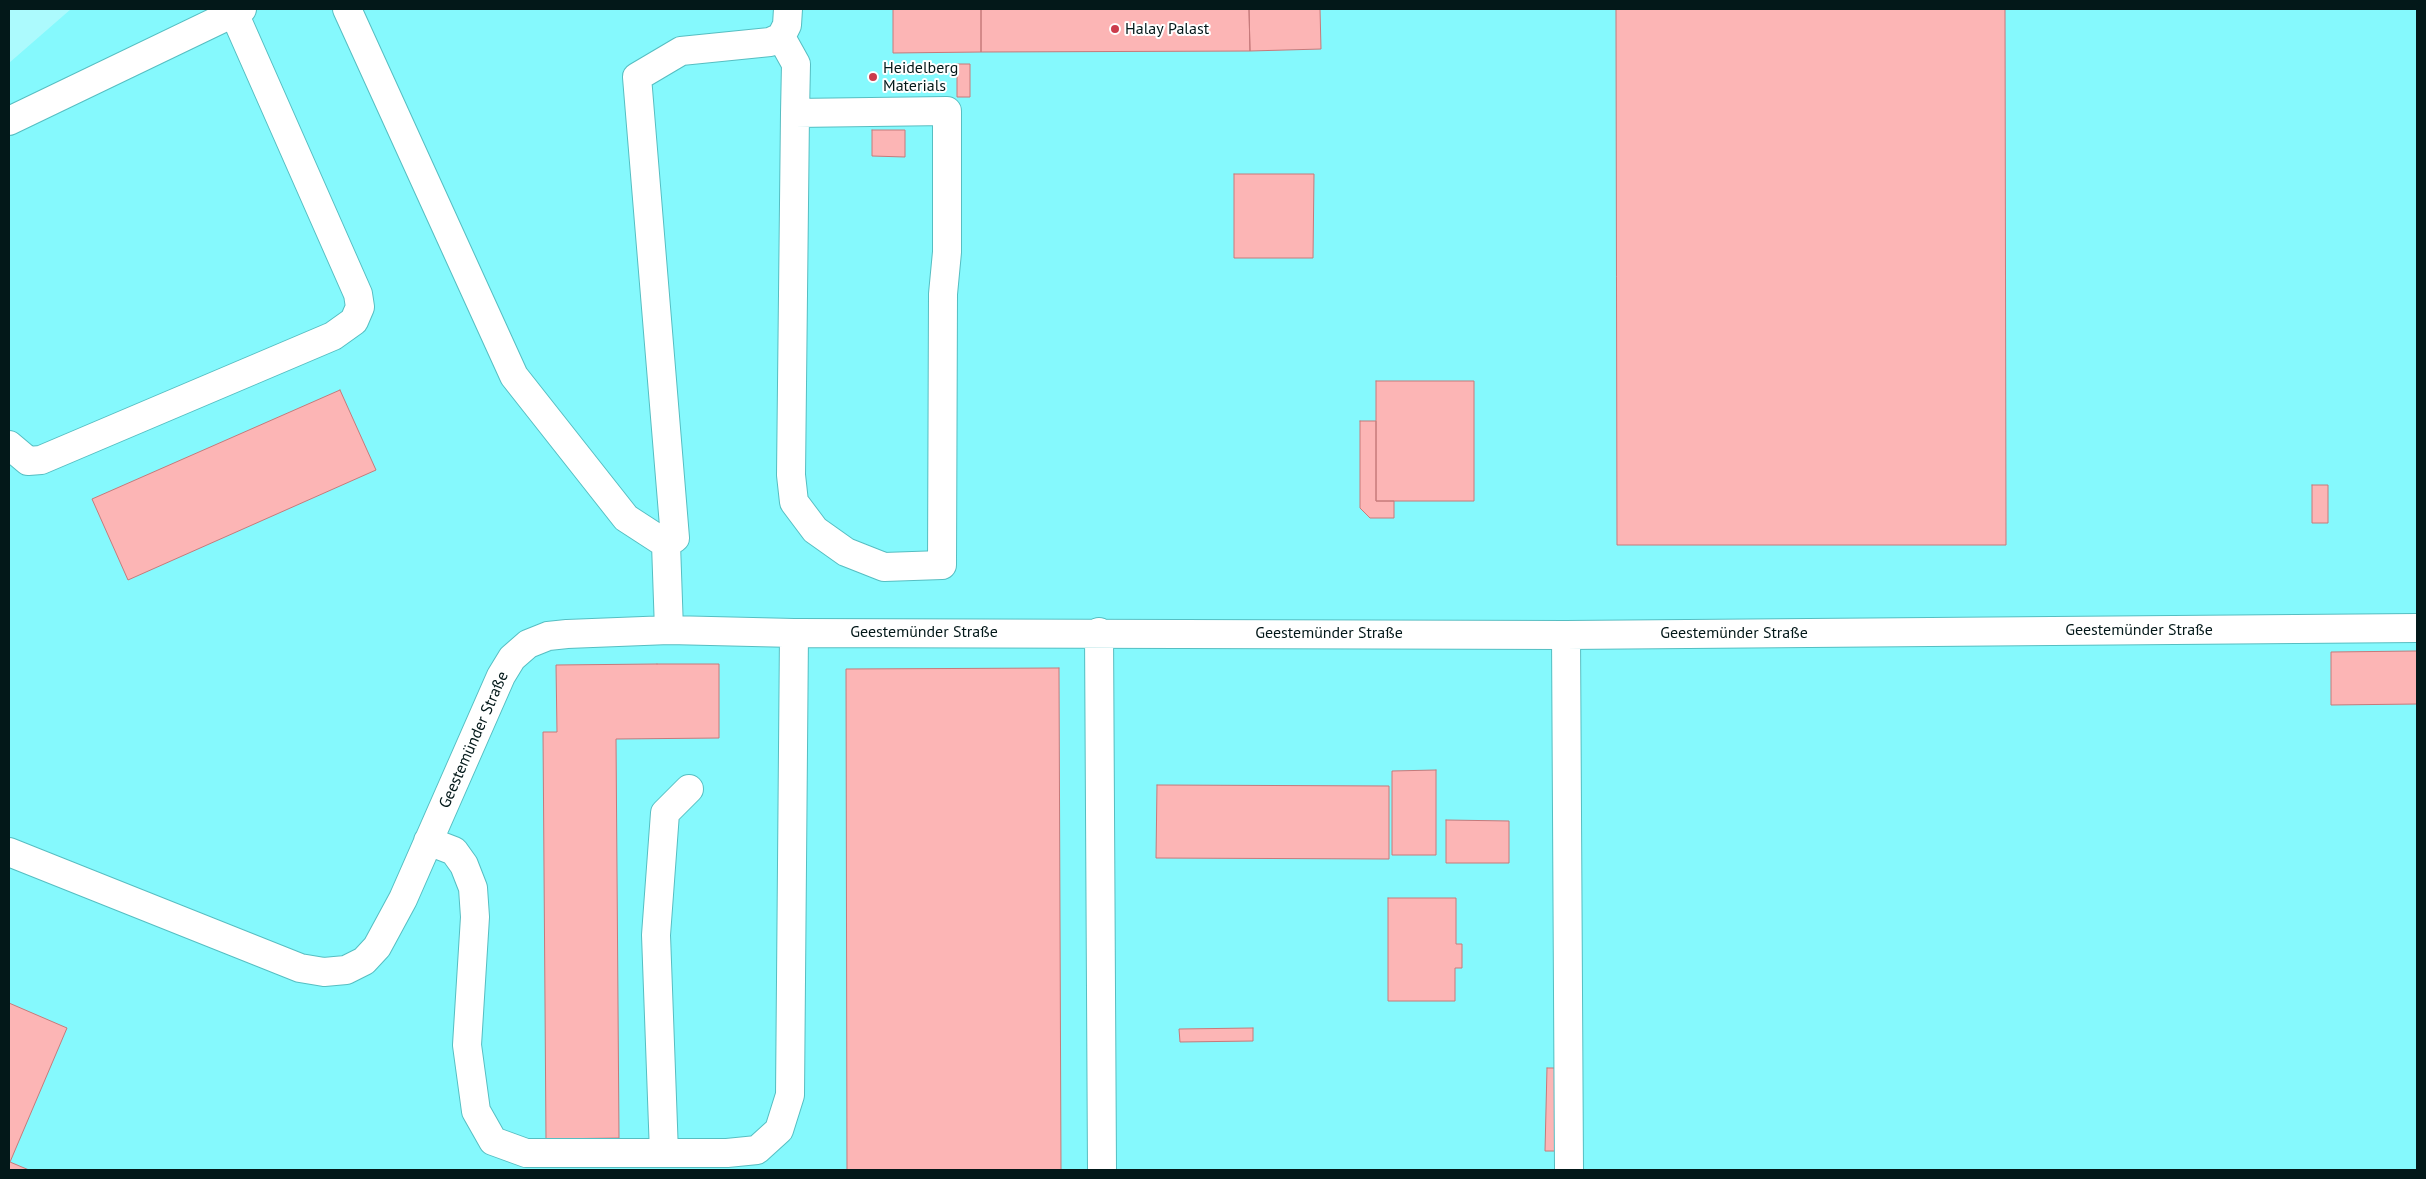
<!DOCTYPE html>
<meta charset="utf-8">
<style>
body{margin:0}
#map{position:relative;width:2426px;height:1179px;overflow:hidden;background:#acfafd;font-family:"PT Sans",sans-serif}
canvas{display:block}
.frame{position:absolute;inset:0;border:10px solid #031819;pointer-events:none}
</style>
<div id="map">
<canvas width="2426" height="1179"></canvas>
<div class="frame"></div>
</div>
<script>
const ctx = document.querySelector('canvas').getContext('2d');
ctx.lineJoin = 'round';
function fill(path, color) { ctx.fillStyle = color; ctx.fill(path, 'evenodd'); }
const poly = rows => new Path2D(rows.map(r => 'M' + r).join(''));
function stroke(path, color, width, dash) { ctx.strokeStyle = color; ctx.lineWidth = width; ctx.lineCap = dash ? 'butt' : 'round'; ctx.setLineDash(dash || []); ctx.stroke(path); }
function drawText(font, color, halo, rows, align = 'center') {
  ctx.font = font + ' "PT Sans",sans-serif'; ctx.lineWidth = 4; ctx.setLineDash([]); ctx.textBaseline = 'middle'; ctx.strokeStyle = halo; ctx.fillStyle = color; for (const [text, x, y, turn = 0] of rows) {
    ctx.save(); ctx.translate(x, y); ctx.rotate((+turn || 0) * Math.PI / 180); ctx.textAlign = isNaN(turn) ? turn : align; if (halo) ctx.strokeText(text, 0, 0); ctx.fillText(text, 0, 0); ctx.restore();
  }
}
const built = poly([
 [71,9,2417,9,2417,1170,9,1170,9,63]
]);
const building = poly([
 [893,9,981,9,981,52,893,53,893,9],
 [981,9,1249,9,1250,51,981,52,981,9],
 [1249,9,1320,9,1321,49,1250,51,1249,9],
 [1616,9,2005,9,2006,545,1617,545,1616,9],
 [957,64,970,64,970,97,957,97,957,64],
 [872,130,905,130,905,157,872,156,872,130],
 [1234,174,1314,174,1313,258,1234,258,1234,174],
 [1376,381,1474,381,1474,501,1376,501,1376,381],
 [340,390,376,470,128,580,92,499,340,390],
 [1360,421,1376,421,1376,501,1394,501,1394,518,1370,518,1360,508,1360,421],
 [2312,485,2328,485,2328,523,2312,523,2312,485],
 [2417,651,2417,704,2331,705,2331,652,2417,651],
 [657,664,719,664,719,738,616,739,619,1138,546,1139,543,732,557,732,556,665,657,664],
 [1059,668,1061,1170,847,1170,846,669,1059,668],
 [1436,770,1436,855,1392,855,1392,771,1436,770],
 [1157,785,1389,786,1389,859,1156,858,1157,785],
 [1446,820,1509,821,1509,863,1446,863,1446,820],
 [1388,898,1456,898,1456,944,1462,944,1462,968,1455,968,1455,1001,1388,1001,1388,898],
 [9,1003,67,1028,10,1162,29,1170,9,1170,9,1003],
 [1253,1028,1253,1041,1180,1042,1179,1029,1253,1028],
 [1547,1068,1560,1068,1560,1151,1545,1151,1547,1068]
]);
const minor = poly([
 [347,9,514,376,626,518,666,544,669,630],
 [781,37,796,64,795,113,791,475,794,502,815,530,846,552,884,567,942,565,943,294,947,252,947,111,795,113],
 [9,121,242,9],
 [9,445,28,461,41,460,333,336,354,321,360,307,358,294,234,13],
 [666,544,675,538,637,77,681,51,770,42,781,37,787,25,788,9],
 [1099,632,1102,1170],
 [1566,635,1569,1170],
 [428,841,454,851,464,865,473,888,475,917,467,1045,476,1111,493,1141,526,1153,727,1153,757,1150,779,1130,790,1095,794,633],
 [9,852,300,968,324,972,346,970,364,961,377,947,403,899,501,676,512,658,528,644,548,636,567,634,669,630,794,633,1566,635,2417,628],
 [664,1153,656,935,665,813,689,789]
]);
const markers = [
 [1115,29,5,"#cb3b4b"],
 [873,77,5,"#cb3b4b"]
];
const poiNames = [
 ["Halay Palast",1125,29],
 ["Heidelberg",883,68],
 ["Materials",883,86]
];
const streetNames = [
 ["Geestemünder Straße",2139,630],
 ["Geestemünder Straße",924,632],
 ["Geestemünder Straße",1329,633],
 ["Geestemünder Straße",1734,633],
 ["Geestemünder Straße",474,740,-66]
];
fill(built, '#85f9fd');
fill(building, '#fcb5b5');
stroke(building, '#c67a7b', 1);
stroke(minor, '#56bec2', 30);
stroke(minor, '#fff', 28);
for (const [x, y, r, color] of markers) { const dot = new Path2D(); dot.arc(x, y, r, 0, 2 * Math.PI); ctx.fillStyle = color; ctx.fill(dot); stroke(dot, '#fff', 2); }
drawText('16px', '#031819', '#fff', poiNames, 'left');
drawText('16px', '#031819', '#fff', streetNames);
</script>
